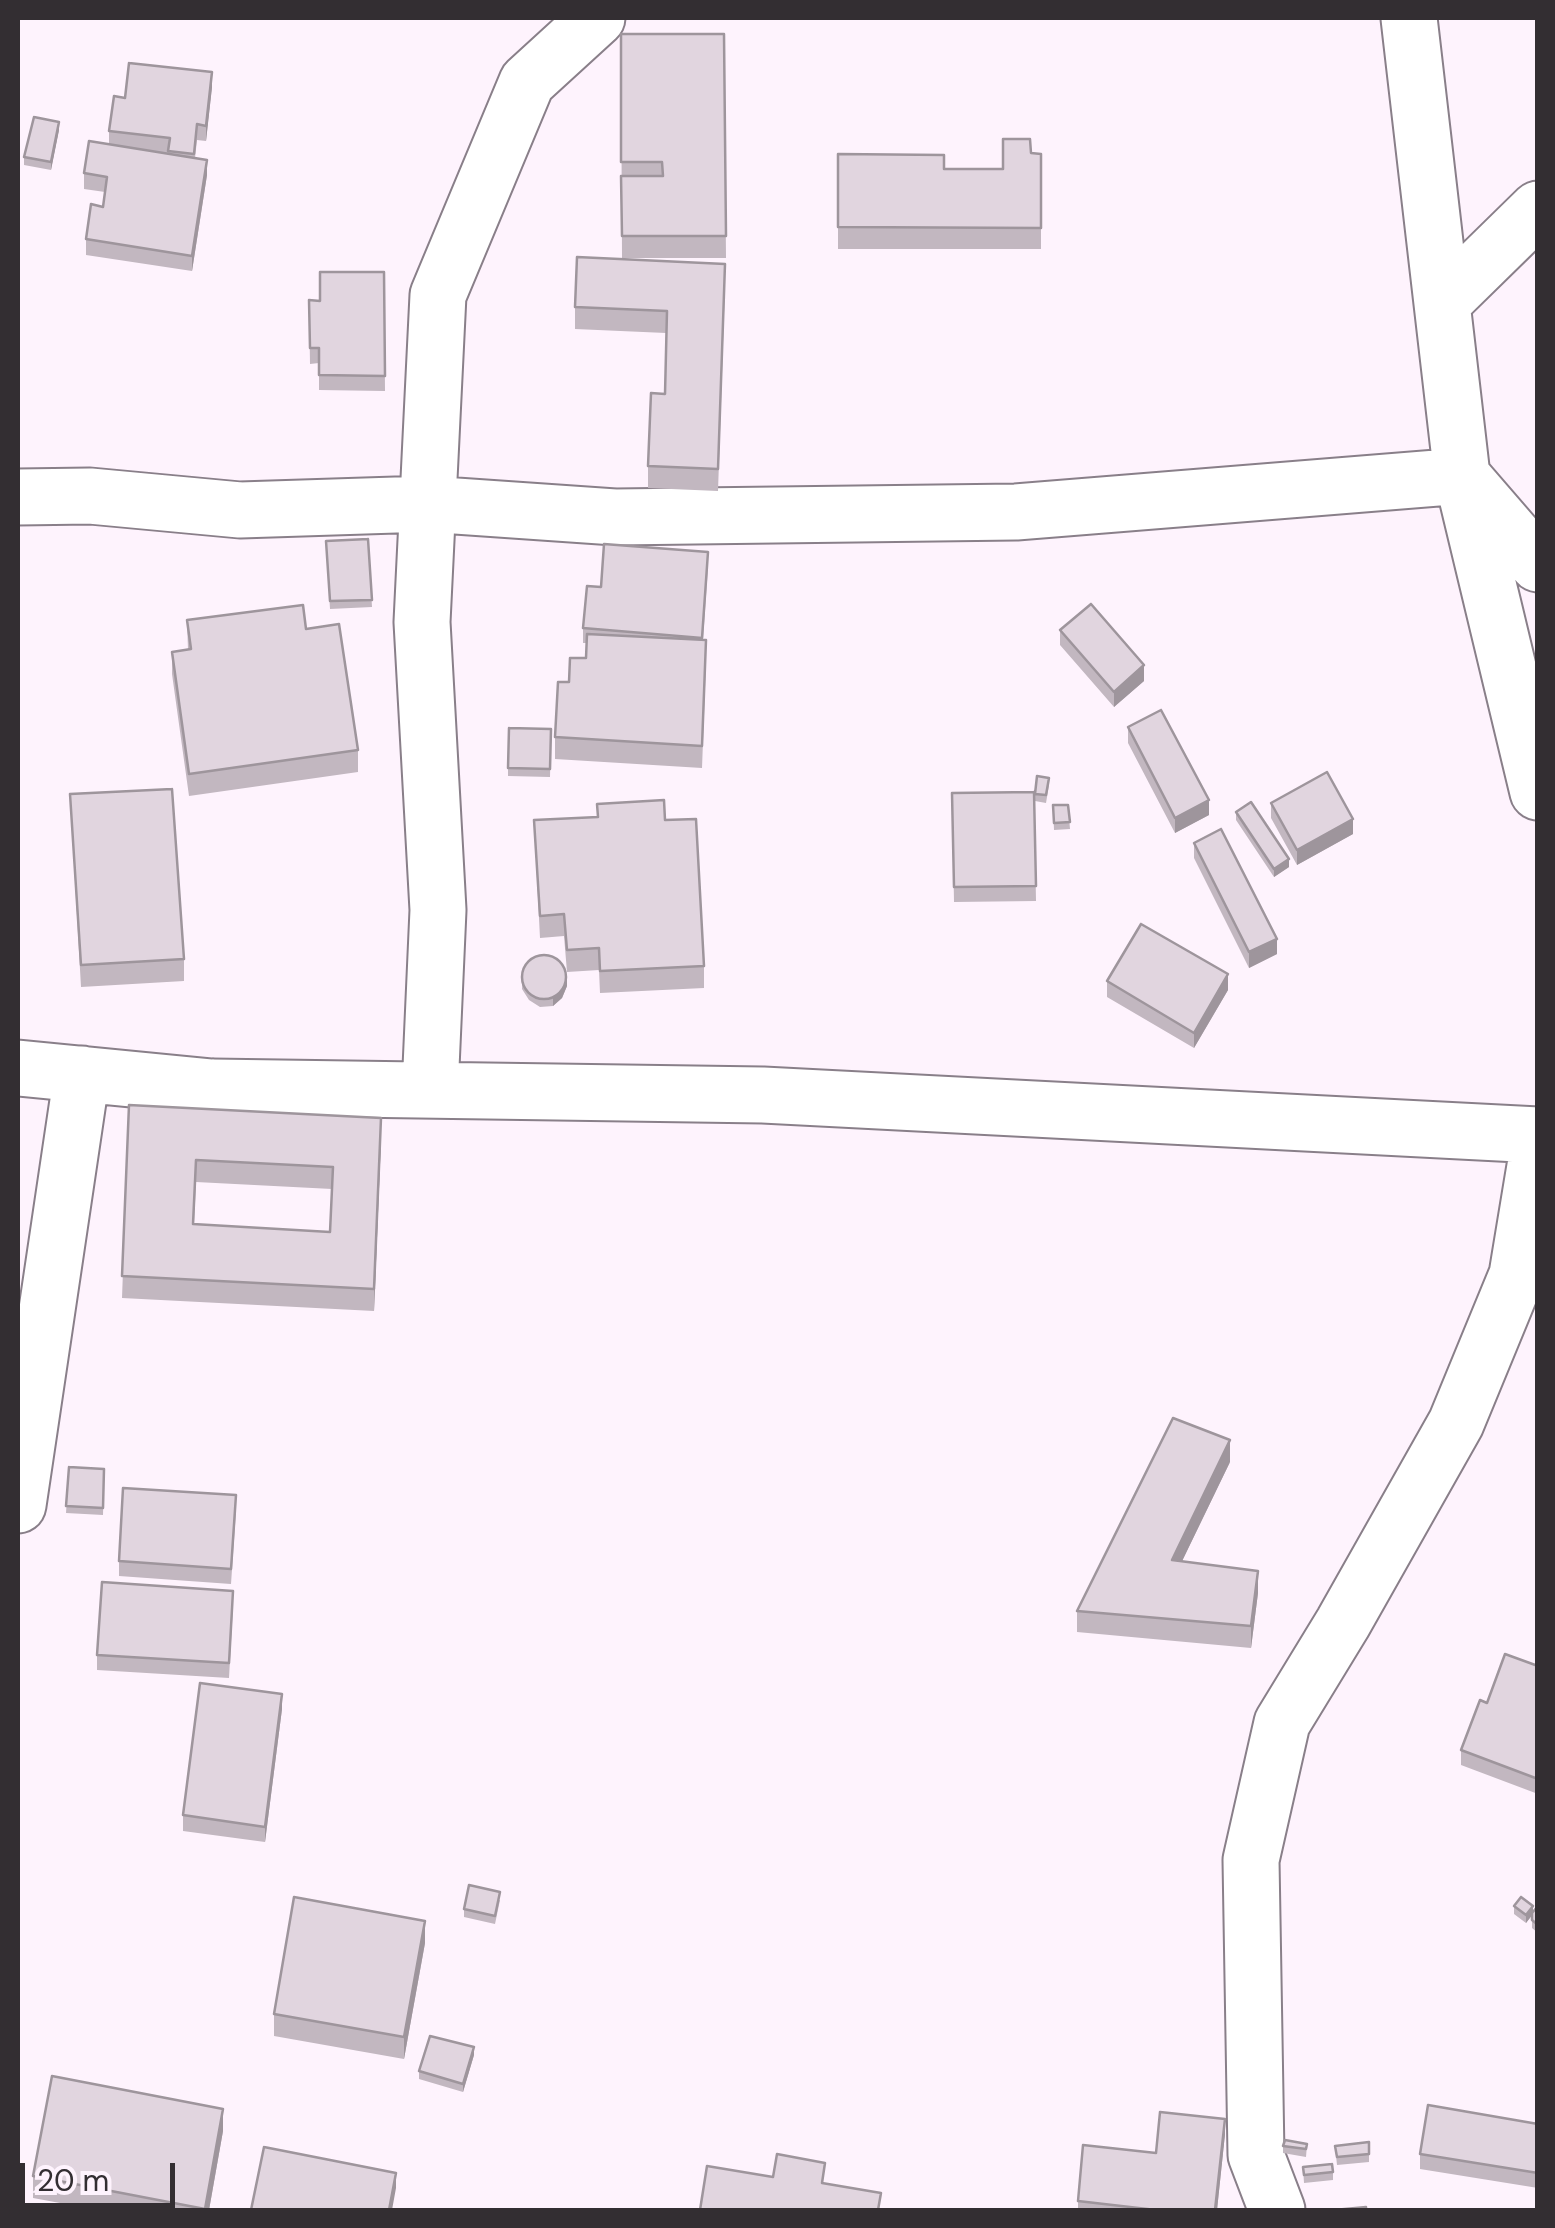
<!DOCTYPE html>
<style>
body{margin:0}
#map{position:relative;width:1555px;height:2228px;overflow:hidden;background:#fef3fd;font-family:"DM Sans",sans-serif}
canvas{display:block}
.frame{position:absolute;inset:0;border:20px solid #332e32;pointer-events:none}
.scale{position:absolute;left:20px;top:2163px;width:155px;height:45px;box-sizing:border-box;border:5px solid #332e32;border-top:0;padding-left:12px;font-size:30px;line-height:35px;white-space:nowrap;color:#332e32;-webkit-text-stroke:8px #fef3fd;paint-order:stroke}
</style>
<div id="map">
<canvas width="1555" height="2228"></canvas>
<div class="frame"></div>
<div class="scale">20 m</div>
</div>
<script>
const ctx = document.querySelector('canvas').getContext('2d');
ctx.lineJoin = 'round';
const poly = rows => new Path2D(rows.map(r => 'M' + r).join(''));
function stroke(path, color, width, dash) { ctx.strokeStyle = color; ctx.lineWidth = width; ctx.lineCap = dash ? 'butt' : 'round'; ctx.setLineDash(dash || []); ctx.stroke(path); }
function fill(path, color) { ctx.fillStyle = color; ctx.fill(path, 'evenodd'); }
const minor = poly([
 [1409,18,1462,476,1538,792],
 [1442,303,1538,209],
 [18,497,90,496,240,510,427,504,615,517,1016,512,1462,476,1538,564],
 [18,1068,212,1087,763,1095,1538,1135],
 [430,1090,438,910,422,622,438,295,527,82,597,18],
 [18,1505,82,1074],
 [1277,2210,1256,2155,1251,1860,1282,1723,1343,1623,1456,1423,1517,1275,1538,1148]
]);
const wall = poly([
 [621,34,724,34,726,258,622,258],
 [212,87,206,141,197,140,195,158,207,175,192,271,86,255,86,239,103,207,105,192,84,189,84,173,109,145,109,131,125,98],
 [59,130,51,170,24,165,24,157],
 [1031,153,1041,154,1041,249,838,249,838,154,944,169,1003,169],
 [384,272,385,391,319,390,319,363,310,364,309,300,320,301],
 [725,286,718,491,648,488,648,466,665,394,666,333,575,329,575,307],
 [368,539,372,607,330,609,326,541],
 [708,567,703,640,706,662,702,768,555,759,555,737,569,682,586,658,587,643,583,643,583,628,601,587],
 [187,620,306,629,358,750,358,772,189,796,172,674,172,652,188,650],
 [1060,630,1144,681,1114,707,1060,645],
 [1128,727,1209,815,1175,833,1128,743],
 [551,729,550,777,508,776,508,768],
 [1049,785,1046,803,1035,801,1035,794],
 [1034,792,1036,901,954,902,952,793],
 [70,794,184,959,184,981,81,987],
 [1271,803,1353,834,1297,865,1271,818],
 [1053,805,1068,805,1070,829,1054,830],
 [1236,812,1289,867,1274,877,1236,820],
 [597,817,665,820,704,966,704,988,600,993,599,970,567,972,564,936,540,938,534,820],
 [1194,843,1277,954,1249,968,1194,858],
 [523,969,567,986,562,998,553,1006,540,1007,529,1000,522,989],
 [1107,981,1228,990,1194,1048,1107,997],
 [129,1105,381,1140,374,1311,122,1298],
 [196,1182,332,1189,330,1232,194,1224],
 [1230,1462,1182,1561,1258,1593,1251,1648,1077,1632,1077,1611],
 [69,1467,104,1469,103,1515,66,1513],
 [236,1511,231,1584,119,1576,119,1561],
 [233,1606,229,1678,97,1670,97,1655],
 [1538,1666,1538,1794,1461,1765,1461,1750,1487,1703],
 [282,1709,265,1842,183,1831,183,1815],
 [500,1900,495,1924,464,1917,464,1909],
 [1514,1906,1533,1911,1538,1906,1538,1933,1532,1928,1532,1915,1526,1923,1514,1914],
 [425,1943,404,2059,274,2036,274,2014],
 [474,2055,463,2092,419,2079,419,2071],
 [1538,2124,1538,2188,1420,2169,1420,2154],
 [223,2131,209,2210,98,2210,33,2198,33,2176],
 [1225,2134,1217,2210,1078,2210,1078,2201],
 [1369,2142,1369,2162,1337,2165,1335,2146],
 [1307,2144,1306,2157,1283,2153,1283,2146],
 [1303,2167,1333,2172,1333,2180,1304,2183]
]);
const shadedWall = poly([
 [212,72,212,87,206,141,206,126],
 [59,122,59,130,51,170,51,162],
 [207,160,207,175,192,271,192,256],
 [1144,665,1144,681,1114,707,1114,692],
 [1209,800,1209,815,1175,833,1175,818],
 [1353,819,1353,834,1297,865,1297,850],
 [1289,859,1289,867,1274,877,1274,869],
 [1277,939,1277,954,1249,968,1249,952],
 [1228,974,1228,990,1194,1048,1194,1033],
 [567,978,567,986,562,998,553,1006,553,998],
 [381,1118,381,1140,374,1311,374,1289],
 [1230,1440,1230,1462,1172,1582,1172,1560],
 [1258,1571,1258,1593,1251,1648,1251,1626],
 [282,1694,282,1709,265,1842,265,1827],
 [1533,1906,1533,1914,1526,1923,1526,1915],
 [425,1921,425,1943,404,2059,404,2037],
 [474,2047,474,2055,463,2092,463,2084],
 [223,2109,223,2131,209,2210,205,2210],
 [1225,2119,1225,2134,1217,2210,1215,2210],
 [396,2173,396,2188,392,2210,389,2210]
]);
const building = poly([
 [621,34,724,34,726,236,622,236,621,176,663,176,662,162,621,162,621,34],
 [129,63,212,72,206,126,197,124,194,154,168,151,170,138,109,131,114,96,125,98,129,63],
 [34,117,59,122,51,162,24,157,34,117],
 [1003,139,1030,139,1031,153,1041,154,1041,228,838,227,838,154,944,155,944,169,1003,169,1003,139],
 [89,141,207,160,192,256,86,239,91,204,103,207,107,177,84,173,89,141],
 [577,257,725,264,718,469,648,466,651,393,665,394,667,311,575,307,577,257],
 [320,272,384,272,385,376,319,375,319,348,310,348,309,300,320,301,320,272],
 [368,539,372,600,330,601,326,541,368,539],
 [604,544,708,552,702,638,583,628,587,586,601,587,604,544],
 [1091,604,1144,665,1114,692,1060,630,1091,604],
 [303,605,306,629,339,624,358,750,189,774,172,652,191,649,187,620,303,605],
 [587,634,706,640,702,746,555,737,558,682,569,682,570,658,586,658,587,634],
 [1161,710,1209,800,1175,818,1128,727,1161,710],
 [509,728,551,729,550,769,508,768,509,728],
 [1327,772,1353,819,1297,850,1271,803,1327,772],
 [1037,776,1049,778,1046,795,1035,794,1037,776],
 [172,789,184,959,81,965,70,794,172,789],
 [1034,792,1036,886,954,887,952,793,1034,792],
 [664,800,665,820,696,819,704,966,600,971,599,948,567,950,564,914,540,916,534,820,598,817,597,804,664,800],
 [1251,802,1289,859,1274,869,1236,812,1251,802],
 [1053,805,1068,805,1070,822,1054,823,1053,805],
 [1221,829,1277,939,1249,952,1194,843,1221,829],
 [1141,924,1228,974,1194,1033,1107,981,1141,924],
 '522 977a22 22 0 1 1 44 0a22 22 0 1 1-44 0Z',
 [129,1105,381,1118,374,1289,122,1276,129,1105],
 [196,1160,333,1167,330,1232,193,1224,196,1160],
 [1173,1418,1230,1440,1172,1560,1258,1571,1251,1626,1077,1611,1173,1418],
 [69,1467,104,1469,103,1508,66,1506,69,1467],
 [123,1488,236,1495,231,1569,119,1561,123,1488],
 [102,1582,233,1591,229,1663,97,1655,102,1582],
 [1505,1654,1538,1666,1538,1779,1461,1750,1480,1700,1487,1703,1505,1654],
 [200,1683,282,1694,265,1827,183,1815,200,1683],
 [469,1885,500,1892,495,1916,464,1909,469,1885],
 [294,1897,425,1921,404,2037,274,2014,294,1897],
 [1521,1897,1533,1906,1526,1915,1514,1906,1521,1897],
 [1538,1906,1538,1925,1532,1920,1532,1913,1538,1906],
 [430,2036,474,2047,463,2084,419,2071,430,2036],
 [52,2076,223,2109,205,2209,33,2176,52,2076],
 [1428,2105,1538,2124,1538,2173,1420,2154,1428,2105],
 [1160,2112,1225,2119,1215,2210,1156,2210,1078,2201,1083,2145,1156,2153,1160,2112],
 [1285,2140,1307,2144,1306,2149,1283,2146,1285,2140],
 [1369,2142,1369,2154,1337,2157,1335,2146,1369,2142],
 [264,2147,396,2173,389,2210,251,2210,264,2147],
 [777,2154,825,2163,822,2183,881,2193,878,2210,700,2210,707,2166,773,2177,777,2154],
 [1332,2164,1333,2172,1304,2175,1303,2167,1332,2164],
 [1366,2207,1366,2210,1334,2210,1366,2207]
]);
stroke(minor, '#897f89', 59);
stroke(minor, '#fff', 55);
fill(wall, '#c2b7c0');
fill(shadedWall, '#9e959c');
fill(building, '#e1d5df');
stroke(building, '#9e959c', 2.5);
</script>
